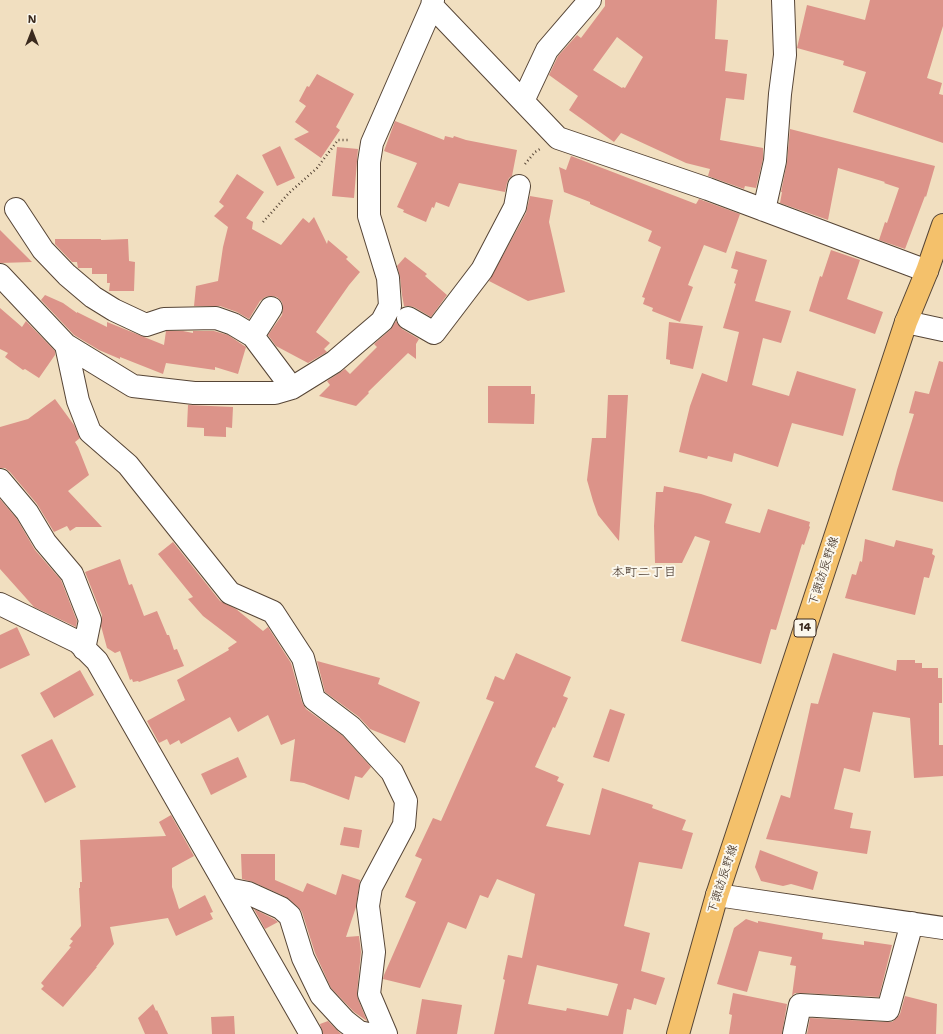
<!DOCTYPE html>
<meta charset="utf-8">
<style>
body{margin:0}
#map{position:relative;width:943px;height:1034px;overflow:hidden;background:#f1dfc0;font-family:"Shantell Sans",sans-serif}
canvas{display:block}
.north{position:absolute;left:12px;top:12px;width:40px;height:40px;-webkit-text-stroke:3px #fbf7ec;paint-order:stroke;rotate:0deg;font-size:11px;font-weight:700;line-height:16px;text-align:center;color:#3b2a1e}
.north::after{content:'';display:block;margin:auto;width:14px;height:18px;background:#3b2a1e;clip-path:polygon(50% 0,100% 100%,50% 72%,0 100%)}
</style>
<div id="map">
<canvas width="943" height="1034"></canvas>
<div class="north">N</div>
</div>
<script>
const ctx = document.querySelector('canvas').getContext('2d');
ctx.lineJoin = 'round';
function fill(path, color) { ctx.fillStyle = color; ctx.fill(path, 'evenodd'); }
const poly = rows => new Path2D(rows.map(r => 'M' + r).join(''));
function stroke(path, color, width, dash) { ctx.strokeStyle = color; ctx.lineWidth = width; ctx.lineCap = dash ? 'butt' : 'round'; ctx.setLineDash(dash || []); ctx.stroke(path); }
function drawText(font, color, halo, rows, align = 'center') {
  ctx.font = font + ' "Shantell Sans","Klee One",sans-serif'; ctx.lineWidth = 4; ctx.setLineDash([]); ctx.textBaseline = 'middle'; ctx.strokeStyle = halo; ctx.fillStyle = color; for (const [text, x, y, turn = 0] of rows) {
    ctx.save(); ctx.translate(x, y); ctx.rotate((+turn || 0) * Math.PI / 180); ctx.textAlign = isNaN(turn) ? turn : align; if (halo) ctx.strokeText(text, 0, 0); ctx.fillText(text, 0, 0); ctx.restore();
  }
}
const building = poly([
 [605,0,717,0,715,39,728,40,725,71,747,74,744,100,726,98,720,140,763,148,763,159,756,188,745,186,744,189,708,176,710,169,686,163,621,133,614,142,569,110,578,96,549,75,558,56,577,35,581,38,605,6],
 [617,37,643,57,625,88,623,87,622,88,593,70],
 [870,0,943,0,943,26,927,78,942,83,939,94,943,95,943,143,853,112,866,72,843,65,844,61,797,48,807,5,865,20],
 [317,74,354,94,336,127,340,130,321,158,294,139,309,132,295,122,306,106,299,101,307,86,309,87],
 [395,121,444,140,445,136,453,138,454,136,466,140,517,150,512,176,509,178,507,183,505,192,459,183,449,207,436,202,434,208,432,207,426,222,403,212,404,210,397,207,417,163,384,151],
 [790,129,935,166,926,197,925,196,905,249,879,240,885,222,887,223,899,188,884,183,885,182,838,168,828,220,780,203,782,192,781,192,787,162],
 [280,146,295,178,277,186,262,155],
 [337,147,358,149,354,198,332,196],
 [571,156,696,204,699,199,740,214,726,253,704,245,688,285,693,287,680,322,652,311,653,308,643,304,645,298,642,297,661,247,648,241,652,231,590,204,590,202,564,192,559,167,566,170],
 [237,174,264,192,246,218,253,222,252,229,281,245,303,218,309,223,314,217,327,244,328,240,348,257,346,259,360,272,349,285,316,332,330,343,324,349,327,352,308,363,276,346,268,335,282,315,283,309,282,302,277,297,271,296,265,297,260,301,249,319,237,312,220,306,194,306,196,286,218,281,223,247,228,227,214,216,224,206,219,202],
 [530,196,553,200,549,222,565,292,528,301,489,281,526,213],
 [0,230,32,262,0,263],
 [55,239,101,239,101,240,128,239,129,261,135,262,134,291,109,291,110,283,107,283,107,274,92,274,92,268,78,268,77,262,72,262,55,244],
 [831,250,860,260,847,299,883,312,875,334,809,311,820,276,822,277],
 [736,251,767,260,755,301,791,311,781,343,763,338,752,385,789,396,797,371,856,389,843,436,792,423,778,467,734,453,732,462,708,456,707,459,679,452,690,406,702,373,727,382,739,332,723,328,736,284,734,283,738,270,731,268],
 [405,257,427,274,425,276,447,295,431,317,414,307,408,306,404,306,402,295,400,277,397,266],
 [45,295,63,303,77,313,77,312,107,327,107,322,164,345,166,331,183,331,193,333,193,331,214,331,228,335,246,347,238,374,215,367,215,370,166,363,163,374,120,357,120,359,99,350,74,335,41,300],
 [0,308,22,327,26,321,55,351,55,355,39,378,25,369,23,370,5,357,8,353,0,349],
 [396,321,402,329,419,339,416,344,416,359,408,353,368,392,369,393,356,406,319,396,330,385,327,381,345,369,350,374,377,347,374,344,390,330],
 [669,322,703,326,693,369,670,364,670,360,666,359],
 [939,361,943,362,943,502,892,490,897,470,914,414,909,413,915,391,929,394],
 [488,386,531,386,531,394,535,394,534,424,488,423],
 [608,395,628,395,619,541,598,515,593,501,587,480,592,438,606,438],
 [55,399,74,425,80,438,75,442,78,447,89,475,68,491,102,527,76,527,70,531,67,526,54,532,37,504,10,472,5,468,0,468,0,427,28,419],
 [188,405,233,407,232,428,226,427,226,437,204,436,204,428,187,427],
 [664,486,701,494,732,504,725,523,760,533,768,509,810,522,809,526,810,527,804,545,802,544,776,630,771,629,761,664,681,641,710,541,695,536,682,563,655,563,654,526,656,492,663,492],
 [0,499,17,519,35,550,61,580,77,621,76,627,34,607,0,569],
 [865,539,894,547,896,540,933,549,932,554,935,556,929,578,924,577,915,615,845,598,852,574,856,575,860,561,862,562],
 [173,542,220,601,236,609,263,631,268,627,291,663,302,702,306,709,343,736,371,767,362,778,355,776,349,800,304,783,290,781,295,739,281,745,268,715,238,732,230,717,181,744,179,740,170,745,167,739,159,743,147,721,185,700,177,680,229,650,228,648,237,642,203,616,188,599,193,597,158,554],
 [120,559,129,585,132,584,144,616,157,611,167,635,169,635,174,650,177,649,184,666,139,682,138,681,133,682,132,679,130,680,120,651,115,653,107,648,101,626,102,615,85,572],
 [17,627,30,655,0,669,0,635],
 [516,653,571,677,563,696,568,698,555,728,553,727,535,767,559,777,557,781,564,784,546,826,590,835,602,788,653,805,652,808,686,820,682,830,693,833,682,869,639,862,624,926,650,933,641,971,665,978,656,1005,634,998,631,1010,627,1009,623,1034,494,1034,505,980,503,979,508,955,522,958,535,894,497,879,488,898,480,895,466,929,448,922,420,988,383,979,384,975,416,902,405,897,422,859,415,856,433,818,441,821,494,702,486,699,495,676,504,680],
 [537,965,618,984,608,1016,567,1008,566,1011,528,1004],
 [833,653,896,671,897,660,915,660,915,663,922,663,922,668,938,668,938,678,942,678,942,703,939,703,939,745,943,745,943,776,914,778,910,718,873,712,860,772,844,768,834,809,853,813,850,828,871,831,867,854,766,839,781,795,790,798,811,703,818,704],
 [317,661,380,678,378,684,420,702,405,743,370,729,359,717,325,692],
 [80,670,94,695,54,718,40,693],
 [610,709,625,714,609,762,593,757],
 [52,739,76,787,45,803,21,755],
 [238,757,247,777,211,795,201,774],
 [171,815,194,856,172,868,172,887,179,909,205,895,213,912,210,913,213,919,176,936,168,918,110,927,114,944,96,967,97,967,63,1007,41,989,44,986,41,983,71,947,69,946,73,941,70,939,81,926,79,888,80,888,80,882,82,882,80,840,166,836,159,822],
 [344,827,362,830,359,848,340,845],
 [760,850,818,872,813,890,791,884,783,886,761,881,755,867],
 [241,854,275,854,275,880,303,892,307,883,336,895,342,874,360,880,356,907,346,937,359,936,361,952,357,993,358,999,367,1021,354,1012,331,988,315,953,302,912,298,907,286,897,253,882,242,879],
 [254,909,274,919,278,922,265,929],
 [746,919,758,923,758,921,823,933,822,939,864,945,864,941,892,945,879,997,801,993,795,993,792,996,796,966,790,965,792,957,759,951,747,992,717,984,734,928],
 [733,993,787,1004,782,1034,729,1034,732,1015,729,1014],
 [905,996,937,1004,936,1034,807,1034,810,1018,887,1022,892,1022,897,1018,900,1014],
 [422,999,462,1005,457,1034,416,1034],
 [153,1004,156,1011,157,1010,168,1034,145,1034,138,1018],
 [234,1016,235,1034,212,1034,211,1017],
 [328,1021,341,1034,323,1034,320,1024]
]);
const path = poly([
 [525,164,535,152,540,149],
 [263,222,289,193,317,168,338,140,350,140]
]);
const minor = poly([
 [432,6,558,138,708,189,927,271],
 [523,101,547,50,590,0],
 [16,209,43,250,67,275,93,297,114,310,146,325,164,319,216,318,233,324,253,336,292,388],
 [764,210,775,161,780,94,785,55,783,0],
 [0,275,66,345,133,386,194,393,275,393,292,388,334,362,382,321,390,306,388,278,369,216,369,162,372,143,432,6,433,0],
 [408,318,434,333,482,270,515,207,519,186],
 [906,322,943,330],
 [253,336,271,308],
 [66,345,78,401,90,432,128,465,230,593,273,612,303,658,314,699,351,727,392,772,406,801,404,825,371,887,368,906,374,952,369,994,386,1034],
 [0,480,27,512,45,542,72,574,90,620,84,649],
 [0,604,78,642,97,661,311,1034],
 [228,889,248,893,281,908,290,916,303,958,321,995,345,1021,359,1032,368,1034],
 [717,895,943,928],
 [794,1034,800,1005,888,1010,912,923]
]);
const major = poly([
 [678,1034,717,895,906,322,927,271,943,225]
]);
const shields = [
 [805,628,22]
];
const shieldNames = [
 ["14",805,628]
];
const streetNames = [
 ["下諏訪辰野線",824,571,-72],
 ["下諏訪辰野線",723,879,-72]
];
const neighbourhoodNames = [
 ["本町二丁目",644,573]
];
fill(building, '#dc9389');
stroke(minor, '#564536', 24);
stroke(major, '#564536', 24);
stroke(path, '#564536', 2.5, [1, 3]);
stroke(minor, '#fff', 22);
stroke(major, '#f4c16b', 22);
for (const [x, y, w] of shields) { const box = new Path2D(); box.roundRect(x - w / 2, y - 9, w, 18, 3); ctx.fillStyle = '#fbf7ec'; ctx.fill(box); stroke(box, '#3b2a1e', 1); }
drawText('bold 11px', '#3b2a1e', null, shieldNames);
drawText('12px', '#3b2a1e', '#fbf7ec', streetNames);
drawText('13px', '#3b2a1e', '#fbf7ec', neighbourhoodNames);
</script>
